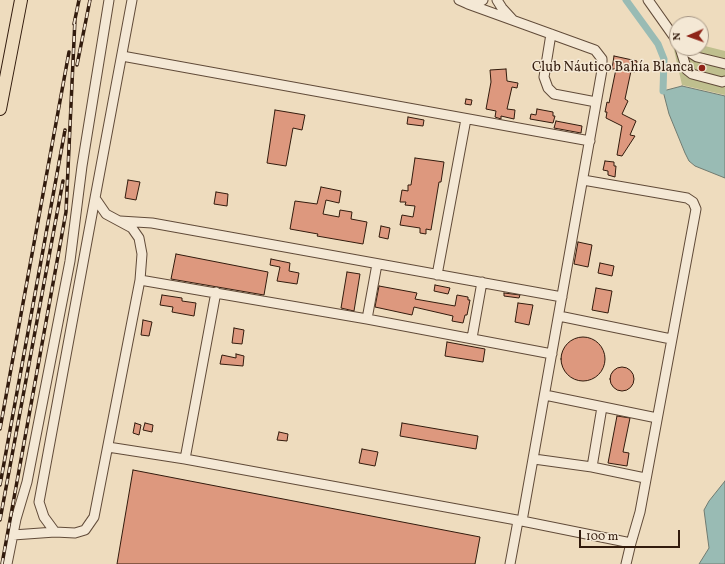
<!DOCTYPE html>
<meta charset="utf-8">
<style>
body{margin:0}
#map{position:relative;width:725px;height:564px;overflow:hidden;background:#eedcbe;font-family:Vollkorn,serif}
canvas{display:block}
.north{position:absolute;left:669px;top:16px;width:40px;height:40px;box-sizing:border-box;background:#f4e8d5;border:1px solid #a69685;border-radius:50%;rotate:268deg;font-size:11px;font-weight:700;line-height:16px;text-align:center;color:#321b0d}
.north::after{content:'';display:block;margin:auto;width:14px;height:18px;background:#8f2418;clip-path:polygon(50% 0,100% 100%,50% 72%,0 100%)}
.scale{position:absolute;left:579px;top:530px;width:101px;height:18px;box-sizing:border-box;border:2px solid #321b0d;border-top:0;padding-left:5px;font-size:12px;line-height:14px;white-space:nowrap;color:#321b0d;-webkit-text-stroke:3px #f4e8d5;paint-order:stroke}
</style>
<div id="map">
<canvas width="725" height="564"></canvas>
<div class="north">N</div>
<div class="scale">100 m</div>
</div>
<script>
const ctx = document.querySelector('canvas').getContext('2d');
ctx.lineJoin = 'round';
function fill(path, color) { ctx.fillStyle = color; ctx.fill(path, 'evenodd'); }
const poly = rows => new Path2D(rows.map(r => 'M' + r).join(''));
function stroke(path, color, width, dash) { ctx.strokeStyle = color; ctx.lineWidth = width; ctx.lineCap = dash ? 'butt' : 'round'; ctx.setLineDash(dash || []); ctx.stroke(path); }
function drawText(font, color, halo, rows, align = 'center') {
  ctx.font = font + ' Vollkorn,serif'; ctx.lineWidth = 3; ctx.setLineDash([]); ctx.textBaseline = 'middle'; ctx.strokeStyle = halo; ctx.fillStyle = color; for (const [text, x, y, turn = 0] of rows) {
    ctx.save(); ctx.translate(x, y); ctx.rotate((+turn || 0) * Math.PI / 180); ctx.textAlign = isNaN(turn) ? turn : align; if (halo) ctx.strokeText(text, 0, 0); ctx.fillText(text, 0, 0); ctx.restore();
  }
}
const green = poly([
 [677,40,677,48,701,48,701,45,725,51,725,95,682,85,672,41]
]);
const water = poly([
 [682,86,725,96,725,178,695,166,689,161,685,153,669,114,663,91,682,86],
 [725,481,725,564,699,564,709,548,704,510,709,501,725,481]
]);
const canal = poly([
 [626,0,658,44,664,59,663,91]
]);
const building = poly([
 [614,56,637,61,635,72,631,71,625,99,628,101,622,114,636,121,630,135,635,136,622,156,617,155,622,126,606,118,607,112,605,112,607,102,609,103,616,69,612,69,614,56],
 [506,69,507,81,518,83,517,88,512,87,507,109,515,110,514,119,501,116,501,119,495,117,496,111,486,109,491,82,490,70,506,69],
 [466,99,472,100,471,105,465,104,466,99],
 [537,109,553,112,553,116,555,116,553,123,530,119,531,114,536,115,537,109],
 [275,110,305,115,302,130,293,128,286,166,267,163,275,110],
 [408,117,424,120,423,126,407,124,408,117],
 [556,121,582,126,581,133,554,128,556,121],
 [415,158,444,162,441,182,439,182,431,230,426,229,426,234,420,233,420,228,400,225,402,215,413,217,415,206,405,205,406,202,400,202,402,190,408,191,408,185,411,185,415,158],
 [605,161,614,162,614,166,616,166,615,177,608,175,608,171,603,170,605,161],
 [128,180,140,182,136,200,125,198,128,180],
 [321,187,341,191,339,203,326,200,323,214,339,217,340,210,352,212,351,219,367,222,363,244,317,236,318,234,290,229,295,201,317,204,321,187],
 [216,192,228,194,227,206,214,204,216,192],
 [381,226,390,228,388,239,379,237,381,226],
 [578,242,592,245,588,267,574,264,578,242],
 [176,254,268,272,264,295,171,279,176,254],
 [271,259,290,263,289,271,299,273,297,284,277,281,280,267,270,265,271,259],
 [600,263,614,266,612,276,598,273,600,263],
 [347,272,360,274,354,311,341,308,347,272],
 [435,285,450,288,448,294,434,291,435,285],
 [379,286,417,293,415,299,455,306,457,295,468,297,468,300,470,300,467,315,465,315,463,323,452,321,453,316,414,307,412,315,375,307,379,286],
 [596,288,612,291,608,313,592,310,596,288],
 [504,293,520,295,519,298,504,296,504,293],
 [162,295,182,298,182,301,196,303,194,316,172,312,173,307,160,305,162,295],
 [518,303,533,305,529,325,515,322,518,303],
 [143,320,152,322,149,336,141,335,143,320],
 [234,328,244,330,242,344,232,343,234,328],
 '561 359a22 22 0 1 1 44 0a22 22 0 1 1-44 0Z',
 [447,342,485,349,483,362,445,356,447,342],
 [236,354,244,356,243,366,220,364,222,355,236,358,236,354],
 '610 379a12 12 0 1 1 24 0a12 12 0 1 1-24 0Z',
 [617,416,630,418,623,452,629,453,627,466,608,463,617,416],
 [135,423,141,425,139,435,133,433,135,423],
 [145,423,153,425,152,432,143,430,145,423],
 [402,423,478,436,476,449,400,436,402,423],
 [279,432,288,434,287,441,277,440,279,432],
 [362,449,378,452,375,466,359,463,362,449],
 [133,470,480,537,475,564,117,564,133,470]
]);
const minor = poly([
 [459,0,468,4,476,4,483,0],
 [497,0,502,8,513,20],
 [648,0,677,41],
 [468,4,595,50,602,59,602,70,522,521],
 [551,34,544,77,548,88,554,94,596,102],
 [680,48,687,70,692,74,722,82,725,81],
 [683,48,697,57,725,64],
 [122,56,590,141],
 [583,180,687,198,693,202,696,209,640,512,631,543,626,564],
 [95,198,106,214,132,228,139,238,142,254,140,280,94,517,85,530,75,533,55,532,44,517,39,502,95,198,132,0],
 [120,221,152,223,562,297],
 [437,275,466,119],
 [140,280,367,319,552,354],
 [559,316,671,339],
 [367,319,377,264],
 [472,338,482,282],
 [545,395,657,418],
 [108,447,185,459,522,521,631,543],
 [185,459,216,292],
 [534,459,592,467,645,478],
 [592,467,602,407],
 [13,535,55,532],
 [7,564,16,519,27,482,70,261,82,166,109,0],
 [510,564,518,521]
]);
const major = poly([
 [0,109,21,0]
]);
const rail = poly([
 [74,24,79,0],
 [77,65,90,0],
 [0,429,69,52],
 [0,485,65,130],
 [0,520,63,181],
 [2,564,66,212,75,19]
]);
const markers = [
 [702,68,4,"#8f2418"]
];
const poiNames = [
 ["Club Náutico Bahía Blanca",694,68]
];
fill(green, '#bfbf8e');
fill(water, '#99bbb4');
stroke(water, '#707b71', 1);
stroke(canal, '#99bbb4', 7);
fill(building, '#dd987e');
stroke(building, '#321b0d', 1);
stroke(minor, '#614b39', 11);
stroke(major, '#321b0d', 14);
stroke(minor, '#f4e8d5', 9);
stroke(major, '#eedcbe', 12);
stroke(rail, '#321b0d', 3.5);
stroke(rail, '#f4e8d5', 2, [6]);
for (const [x, y, r, color] of markers) { const dot = new Path2D(); dot.arc(x, y, r, 0, 2 * Math.PI); ctx.fillStyle = color; ctx.fill(dot); stroke(dot, '#f4e8d5', 1.5); }
drawText('14px', '#321b0d', '#f4e8d5', poiNames, 'right');
</script>
